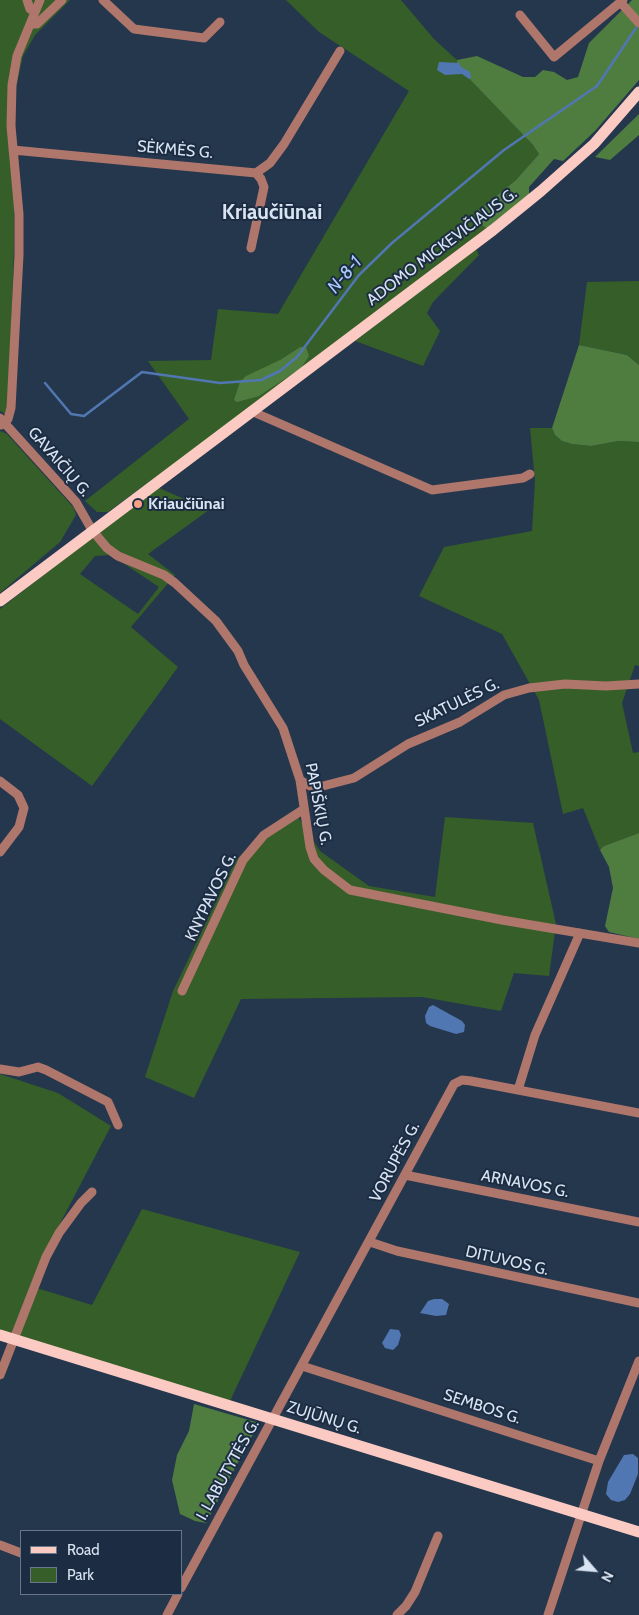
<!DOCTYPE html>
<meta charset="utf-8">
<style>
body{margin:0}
#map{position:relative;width:639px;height:1615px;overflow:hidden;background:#25374d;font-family:Cabin,sans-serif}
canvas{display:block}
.legend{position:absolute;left:20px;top:1530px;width:162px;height:65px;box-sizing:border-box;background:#1c2c42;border:1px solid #687689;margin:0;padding:6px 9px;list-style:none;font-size:15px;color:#d9e4f3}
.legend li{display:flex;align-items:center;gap:10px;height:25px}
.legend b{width:25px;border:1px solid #687689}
.north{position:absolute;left:569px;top:1545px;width:50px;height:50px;-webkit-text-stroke:4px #1c2c42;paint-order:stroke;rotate:117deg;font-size:14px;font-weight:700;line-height:20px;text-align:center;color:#d9e4f3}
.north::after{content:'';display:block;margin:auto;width:18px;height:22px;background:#d9e4f3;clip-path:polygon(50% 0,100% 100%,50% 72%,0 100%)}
</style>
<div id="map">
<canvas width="639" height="1615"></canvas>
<ul class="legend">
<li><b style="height:6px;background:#fbcbc3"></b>Road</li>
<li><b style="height:14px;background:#365e28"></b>Park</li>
</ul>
<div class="north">N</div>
</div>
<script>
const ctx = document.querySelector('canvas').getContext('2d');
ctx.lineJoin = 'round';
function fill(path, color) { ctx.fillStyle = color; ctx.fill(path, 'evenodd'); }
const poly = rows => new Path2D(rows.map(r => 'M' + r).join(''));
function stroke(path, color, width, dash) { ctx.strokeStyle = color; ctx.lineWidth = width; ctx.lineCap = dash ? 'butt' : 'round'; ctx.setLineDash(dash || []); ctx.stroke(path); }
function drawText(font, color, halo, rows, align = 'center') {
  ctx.font = font + ' Cabin,sans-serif'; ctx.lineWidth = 4; ctx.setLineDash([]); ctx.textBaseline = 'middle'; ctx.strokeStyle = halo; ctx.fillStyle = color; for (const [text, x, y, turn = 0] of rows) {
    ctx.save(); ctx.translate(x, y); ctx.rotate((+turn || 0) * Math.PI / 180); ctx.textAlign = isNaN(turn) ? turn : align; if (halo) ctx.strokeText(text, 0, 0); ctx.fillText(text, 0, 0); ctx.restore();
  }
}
const green = poly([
 [0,0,70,0,35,35,23,56,15,92,14,250,8,410,5,414,0,411],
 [286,0,401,0,434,39,457,60,457,66,533,145,539,154,516,180,478,211,475,216,487,229,272,392,116,506,108,512,97,512,85,501,189,419,148,361,211,360,218,309,278,314,409,91,319,32],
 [300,347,301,368,291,374,280,360],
 [476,249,479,255,433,302,427,313,440,331,423,366,355,341],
 [639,281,639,365,627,355,579,345,587,282],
 [530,428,552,428,555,435,562,441,572,444,591,446,618,441,639,442,639,666,635,665,622,703,633,753,639,752,639,833,604,846,600,850,583,808,563,814,539,700,502,634,419,596,444,547,532,531,535,481],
 [0,431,7,434,74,508,76,515,60,542,0,593],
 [157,487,209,510,148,554,175,575,131,627,178,667,92,786,0,719,0,609],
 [111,555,159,587,138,614,80,574,95,556],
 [298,817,320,851,369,886,435,897,445,817,533,823,556,924,549,976,514,973,501,1011,422,997,241,999,194,1098,145,1077,173,991,236,860,266,831],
 [0,1074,58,1093,111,1126,42,1258,30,1286,92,1305,142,1209,300,1252,230,1401,0,1331]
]);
const forest = poly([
 [632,0,639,0,639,80,595,131,563,161,554,159,529,187,529,195,487,229,476,220,474,216,478,211,516,180,539,154,533,145,457,66,457,60,477,56,523,77,535,77,543,70,554,72,567,80,578,77,589,43],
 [639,114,639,135,610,160,595,157],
 [579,345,627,355,639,365,639,442,618,441,591,446,572,444,562,441,555,435,552,428],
 [300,347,306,347,309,356,301,368,259,396,237,402,234,400,240,382,246,376,280,360],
 [639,833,639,939,609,932,605,926,613,888,609,867,600,850,604,846],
 [194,1404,259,1423,206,1523,195,1521,180,1514,172,1480,177,1455,189,1431]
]);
const water = poly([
 [439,62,459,63,461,67,470,72,471,78,469,79,462,74,445,75,437,70],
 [433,1005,462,1021,465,1025,464,1032,456,1034,430,1026,426,1023,425,1016,429,1007],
 [434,1299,442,1299,449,1304,446,1315,436,1316,420,1313,428,1301],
 [390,1329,399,1330,401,1335,398,1345,393,1350,385,1348,382,1343],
 [633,1454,638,1458,638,1474,630,1494,625,1500,618,1502,611,1500,606,1494,608,1482,624,1455]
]);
const stream = poly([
 [45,383,71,414,84,416,142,372,220,383,261,380,280,371,297,357,359,275,392,243,504,150,597,86,636,28]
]);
const minor = poly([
 [27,0,30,9,35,12],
 [103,0,134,29,204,38,220,22],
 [621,3,639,23],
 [520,15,554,57,623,0],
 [30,24,37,24,62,0],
 [13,150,256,173,261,179,264,187,251,248],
 [256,173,270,163,284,144,340,51],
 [251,411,432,490,523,478,530,474],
 [0,418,76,502,92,530,107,548,118,556,164,575,175,583,216,621,238,651,244,665,283,728,300,780,310,847,314,859,324,870,350,890,502,920,639,943],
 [1,425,8,419,11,408,19,255,19,214,11,126,12,85,17,56,40,0],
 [300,780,310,786,323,786,354,778,408,744,460,722,504,695,529,688,565,684,606,686,639,684],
 [0,781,18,795,24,808,19,827,0,852],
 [182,991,243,860,264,835,304,809],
 [0,1069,19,1072,38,1067,46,1070,108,1102,118,1125],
 [518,1090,535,1035,580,933],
 [405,1175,639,1222],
 [370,1242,397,1251,639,1303],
 [302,1366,599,1461],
 [0,1375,46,1257,59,1233,81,1203,92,1192],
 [0,1545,21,1553],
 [181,1588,454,1084,462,1080,471,1081,639,1113],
 [167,1615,178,1594],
 [397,1615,406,1606,415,1592,438,1536],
 [548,1615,599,1461,639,1361]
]);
const major = poly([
 [0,601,493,230,541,191,594,144,639,92],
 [0,1335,639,1532]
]);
const markers = [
 [138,504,5,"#f49f86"]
];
const streetNames = [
 ["SĖKMĖS G.",175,150,5],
 ["ADOMO MICKEVIČIAUS G.",442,247,-37],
 ["GAVAIČIŲ G.",59,462,49],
 ["SKATULĖS G.",457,703,-26],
 ["PAPIŠKIŲ G.",318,804,79],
 ["KNYPAVOS G.",211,897,-64],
 ["VORUPĖS G.",395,1162,-62],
 ["ARNAVOS G.",525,1184,11],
 ["DITUVOS G.",507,1261,13],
 ["SEMBOS G.",482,1407,18],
 ["ZUJŪNŲ G.",324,1418,17],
 ["I. LABUTYTĖS G.",228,1470,-61]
];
const poiNames = [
 ["Kriaučiūnai",148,504]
];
const waterNames = [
 ["N-8-1",345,275,-50]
];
const districtNames = [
 ["Kriaučiūnai",272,213]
];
fill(green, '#365e28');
fill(forest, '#4f7d40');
fill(water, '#5177b3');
stroke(stream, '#5177b3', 2.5);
stroke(minor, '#af766c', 9);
stroke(major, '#fbcbc3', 11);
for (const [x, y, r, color] of markers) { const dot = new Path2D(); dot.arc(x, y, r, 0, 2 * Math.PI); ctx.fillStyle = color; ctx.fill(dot); stroke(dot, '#1c2c42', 2); }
drawText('16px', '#d9e4f3', '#1c2c42', streetNames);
drawText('bold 16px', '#d9e4f3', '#1c2c42', poiNames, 'left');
drawText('italic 18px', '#aacbfe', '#1c2c42', waterNames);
drawText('bold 21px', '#d9e4f3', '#1c2c42', districtNames);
</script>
